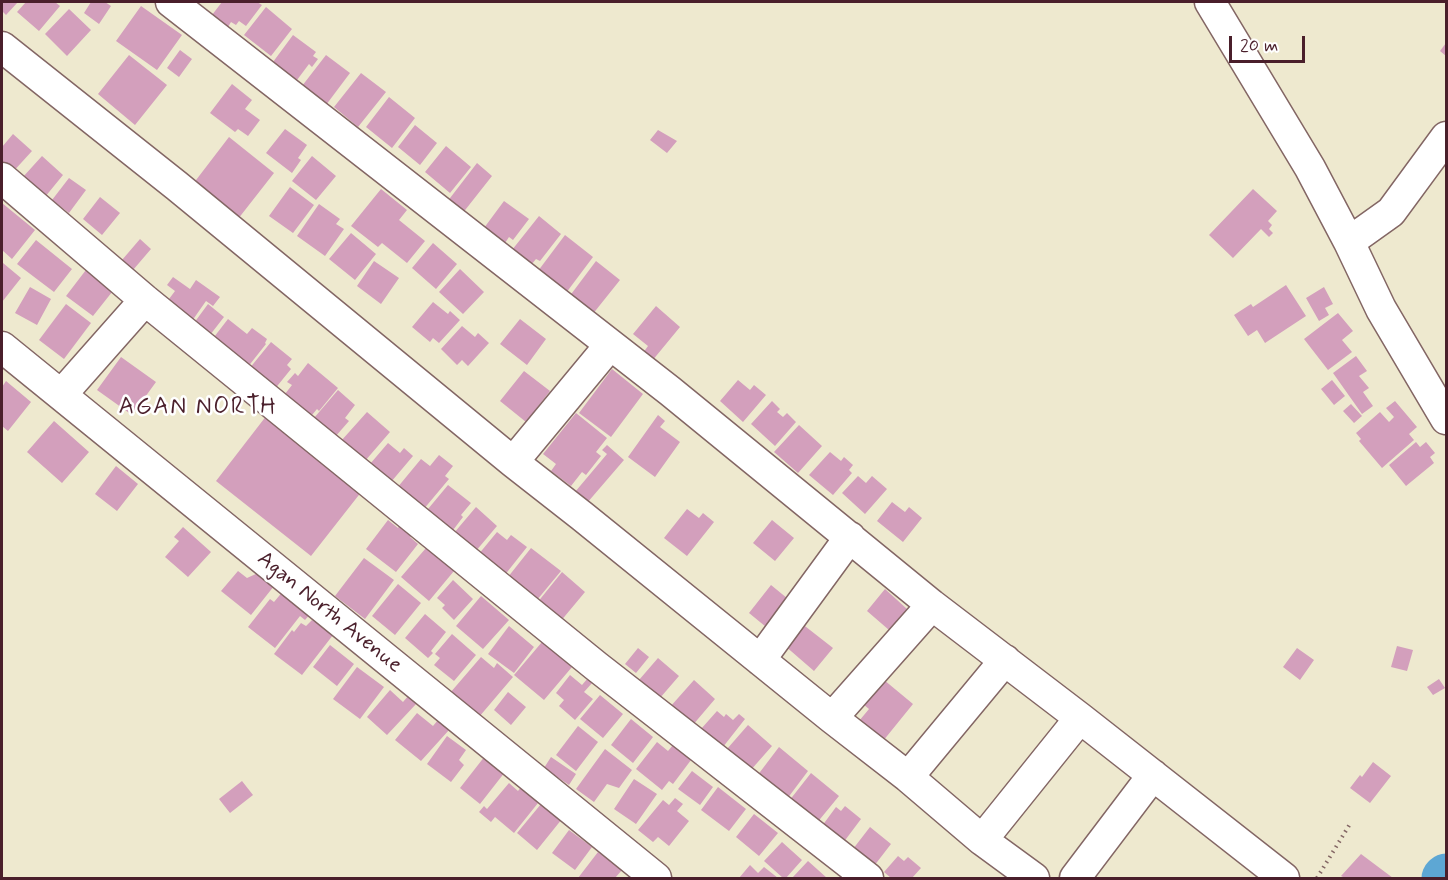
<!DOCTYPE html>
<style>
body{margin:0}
#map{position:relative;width:1448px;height:880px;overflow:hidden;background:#eee9cf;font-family:Mynerve,sans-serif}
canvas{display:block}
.frame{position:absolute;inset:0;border:3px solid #4a1f2b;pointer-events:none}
.scale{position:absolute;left:1229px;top:36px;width:76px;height:27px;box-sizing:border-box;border:3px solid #4a1f2b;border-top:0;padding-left:8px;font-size:18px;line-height:21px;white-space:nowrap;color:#4a1f2b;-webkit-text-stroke:4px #fff;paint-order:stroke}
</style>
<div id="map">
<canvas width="1448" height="880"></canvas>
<div class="frame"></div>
<div class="scale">20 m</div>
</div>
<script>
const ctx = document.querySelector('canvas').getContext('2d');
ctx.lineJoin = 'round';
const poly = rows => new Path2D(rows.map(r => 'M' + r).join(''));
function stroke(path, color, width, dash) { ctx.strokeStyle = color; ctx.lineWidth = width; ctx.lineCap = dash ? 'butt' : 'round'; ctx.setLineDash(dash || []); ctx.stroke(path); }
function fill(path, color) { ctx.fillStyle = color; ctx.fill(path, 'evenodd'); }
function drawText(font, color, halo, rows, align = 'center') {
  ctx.font = font + ' Mynerve,sans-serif'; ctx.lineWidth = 5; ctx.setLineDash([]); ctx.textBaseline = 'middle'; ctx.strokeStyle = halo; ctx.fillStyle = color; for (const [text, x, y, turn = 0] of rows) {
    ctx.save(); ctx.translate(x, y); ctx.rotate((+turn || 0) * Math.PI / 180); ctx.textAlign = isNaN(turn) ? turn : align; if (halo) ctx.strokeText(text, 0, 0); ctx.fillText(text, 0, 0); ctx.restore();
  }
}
const river = poly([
 [1444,878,1446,876]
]);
const building = poly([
 [2,2,18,2,6,15,2,11],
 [26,2,55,2,60,6,39,31,17,12],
 [91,2,105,2,111,6,99,24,84,13],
 [222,2,257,2,262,5,246,26,239,21,236,25,231,22,228,27,212,15],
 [141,6,182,35,157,70,116,41],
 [266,7,292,29,271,56,244,35],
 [69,9,91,30,67,56,45,34],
 [293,35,316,52,313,56,318,59,312,67,309,64,297,80,273,62],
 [1446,43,1446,56,1440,51],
 [180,50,192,59,179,77,167,68],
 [129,55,167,85,135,125,98,94],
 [326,55,350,73,326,105,302,86],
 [361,73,386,92,358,127,334,107],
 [232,84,252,100,245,109,260,120,248,136,238,129,235,132,210,113],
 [389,97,415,118,392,148,366,127],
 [415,125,437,143,420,165,398,147],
 [285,129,307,145,298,158,301,160,292,173,266,153],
 [658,130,677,141,667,153,650,140],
 [13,134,32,151,11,174,2,165,2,147],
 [229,137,274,173,238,219,193,184],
 [446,146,471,167,450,193,425,172],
 [42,156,63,175,45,197,23,177],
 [312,156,336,176,316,200,292,181],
 [477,163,492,176,462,214,447,202],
 [69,178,86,190,69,213,52,200],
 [290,187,314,205,293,233,269,216],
 [381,189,407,210,399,220,425,241,407,263,382,243,378,247,351,226],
 [1253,189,1277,211,1268,221,1272,225,1269,229,1273,233,1269,237,1261,229,1233,258,1209,235],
 [100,197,120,213,102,235,83,219],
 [504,201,529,219,513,240,509,237,505,243,484,228],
 [2,203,35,230,12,259,2,250],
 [319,204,340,219,336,224,344,229,325,256,297,236],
 [539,216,561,234,540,261,536,259,531,265,512,250],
 [351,233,376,254,355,280,329,259],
 [565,235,593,257,566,293,538,271],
 [140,239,151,249,133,270,122,260],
 [36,240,72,269,54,292,17,264],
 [433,243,457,264,436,289,412,268],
 [374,261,399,278,381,304,357,286],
 [596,261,620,280,592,315,569,297],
 [3,263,21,278,2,302,2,265],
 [89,266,116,287,93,316,66,296],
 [460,269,484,292,463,314,439,292],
 [173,277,190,289,196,280,220,297,213,306,206,301,192,321,166,303,175,291,167,285],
 [1286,285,1306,316,1265,343,1257,330,1248,336,1234,315,1251,304,1253,307],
 [30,287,51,299,37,325,15,313],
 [1324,287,1333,304,1325,308,1329,315,1319,321,1306,298],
 [433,302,448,314,450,311,460,320,439,343,433,338,430,342,412,327],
 [66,304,91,323,64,359,39,340],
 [208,304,224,317,210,335,194,323],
 [656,306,680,327,652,361,643,353,648,346,633,334],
 [1338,313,1353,331,1342,340,1352,352,1328,370,1304,339],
 [228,319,247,334,252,328,267,339,265,343,266,344,247,368,211,341],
 [520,319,546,339,527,365,500,344],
 [462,326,475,337,478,333,489,343,468,366,462,360,457,365,441,349],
 [271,342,292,359,287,365,291,369,274,390,249,369],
 [1356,356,1367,371,1359,376,1369,388,1363,392,1373,406,1362,414,1333,373],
 [121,357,156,382,132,415,97,390],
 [308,363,338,388,319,411,317,409,307,421,281,399,292,385,287,382,295,373,298,376],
 [612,369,643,394,611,437,579,413],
 [524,371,550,391,526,422,500,401],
 [738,380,750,390,754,385,766,395,743,422,720,401],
 [1332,380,1345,396,1334,405,1321,389],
 [6,381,31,402,8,431,2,426,2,387],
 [338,390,355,405,345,418,349,421,335,437,314,418],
 [772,401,780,409,777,412,783,417,787,413,796,422,775,446,751,424],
 [1395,401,1417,427,1409,434,1414,440,1382,468,1359,441,1361,439,1356,433,1380,412,1389,422,1394,417,1386,408],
 [1351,404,1362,416,1354,423,1343,411],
 [367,412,390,432,365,461,341,441],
 [576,413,607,438,596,452,601,456,586,475,582,472,571,486,551,471,556,464,543,454],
 [267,415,362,491,311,556,216,481],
 [658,415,665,421,660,427,680,442,655,477,628,457],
 [54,421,89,452,62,483,27,452],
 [799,425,822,446,798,473,774,452],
 [1416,442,1420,447,1426,442,1435,453,1430,457,1434,463,1406,486,1389,465],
 [388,443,400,453,404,448,413,456,391,482,370,464],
 [607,445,624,460,587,503,575,492,607,454,602,450],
 [830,452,841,461,844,457,853,465,849,470,852,473,833,495,809,475],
 [439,455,453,466,445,476,449,479,423,510,397,488,421,459,430,466],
 [116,466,138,484,117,511,95,494],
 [858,476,866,483,872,476,887,489,865,514,842,493],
 [448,485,471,503,461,515,463,517,447,538,423,519,430,511,428,509],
 [892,502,905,512,909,507,922,518,903,542,877,521],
 [476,507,497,526,470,558,454,533],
 [687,509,699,518,703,513,714,522,687,556,664,538],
 [388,520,398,528,402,522,415,532,410,537,418,544,396,572,366,549],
 [772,520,794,538,775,561,753,543],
 [183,527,211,552,188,577,165,557,179,541,174,537],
 [497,532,507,540,511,535,527,547,504,576,478,555],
 [426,548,454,571,429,601,401,577],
 [531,548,561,571,537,600,508,577],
 [364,558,394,580,365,619,335,596],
 [238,571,247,578,258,573,274,586,251,615,221,591],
 [562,572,585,592,560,622,537,603],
 [453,580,473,599,454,620,442,608,445,605,437,598],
 [398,584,421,603,395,635,372,616],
 [771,585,793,603,771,631,749,613],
 [885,589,907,609,889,630,867,611],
 [284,590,312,612,305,620,300,616,275,648,248,627,270,599,274,602],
 [481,596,509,620,483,649,456,626],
 [425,614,446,632,431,651,433,653,428,658,405,638],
 [320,616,330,624,326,630,333,635,302,675,274,654,292,630,294,632,301,623,306,626,312,620,315,622],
 [801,623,833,648,814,671,784,645],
 [509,626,534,647,514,673,488,654],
 [452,634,476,655,454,681,434,665,440,658,435,654],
 [542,642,572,667,544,700,514,675],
 [330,645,354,664,337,686,313,667],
 [1397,646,1413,650,1407,671,1391,667],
 [638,648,649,657,636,673,625,664],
 [1297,648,1314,660,1300,680,1283,667],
 [481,657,494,668,497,663,513,677,479,717,450,693],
 [658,658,679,676,660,698,639,680],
 [357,667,384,687,360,719,333,699],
 [570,675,582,685,588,678,593,682,584,692,593,699,575,720,559,706,564,700,556,693],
 [878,675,913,704,883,741,859,721,869,709,858,700],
 [1439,679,1445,688,1433,695,1427,687],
 [694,680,715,699,692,726,670,707],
 [390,690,403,702,409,695,417,703,387,735,367,717],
 [508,692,526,707,511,725,494,710],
 [600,695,623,714,603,738,580,719],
 [717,711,724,717,726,714,733,720,739,714,745,719,723,747,701,729],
 [417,713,433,726,438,720,449,730,421,761,395,740],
 [631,719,653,737,633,763,611,745],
 [748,725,772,746,750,771,727,749],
 [578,726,598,742,576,771,556,755],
 [447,736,466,750,459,760,464,765,451,782,427,764],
 [657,742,668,751,673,745,691,760,673,784,669,781,662,790,636,769],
 [779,747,808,771,787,799,757,776],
 [605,749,632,770,619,788,607,784,594,802,576,789],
 [485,756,505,772,480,804,460,788],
 [551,757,576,774,569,785,544,768],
 [1373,762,1391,776,1370,803,1350,788,1360,775,1362,777],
 [692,771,713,787,700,805,678,789],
 [811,773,839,796,816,824,789,801],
 [634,779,657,794,636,824,614,809],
 [242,781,253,795,230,813,219,799],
 [509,783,518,791,524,783,542,798,514,833,495,817,491,822,479,812,484,806,487,809],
 [718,787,746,809,729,831,701,810],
 [546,798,566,814,537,850,517,833],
 [675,798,683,804,677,811,689,821,669,846,658,837,653,842,638,830,663,800,669,805],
 [845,806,861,819,843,843,822,826,836,807,841,811],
 [754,814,778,833,759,856,736,837],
 [870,827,891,844,874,866,853,849],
 [569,830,592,847,575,870,552,853],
 [782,842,802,860,786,878,783,878,764,861],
 [598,852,622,870,615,878,578,878],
 [1361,854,1393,878,1345,878,1341,876],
 [898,856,904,861,908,857,921,868,912,878,891,878,884,872],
 [808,861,827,878,792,878],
 [750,865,758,873,764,867,778,878,739,878]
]);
const path = poly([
 [1317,878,1350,824]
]);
const street = poly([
 [171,2,670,391,932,605,1080,718,1284,878],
 [1210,2,1310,168,1349,242,1381,309,1446,419],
 [2,47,177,186,513,462,582,516,832,718,908,777,982,840,1034,878],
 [2,178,145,300,596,666,868,878],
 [1349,242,1391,212,1446,137],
 [2,347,656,878],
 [61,395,145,300],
 [513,462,610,345],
 [760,660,850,537],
 [832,718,932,605],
 [908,777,1005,660],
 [982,840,1080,718],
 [1075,878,1153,775]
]);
const streetNames = [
 ["Agan North Avenue",329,613,39]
];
const neighbourhoodNames = [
 ["AGAN NORTH",198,408]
];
stroke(river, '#5da7d4', 45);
fill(building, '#d39fbc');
stroke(street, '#836664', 33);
stroke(path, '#836664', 4, [1.5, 4.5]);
stroke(street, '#fff', 30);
drawText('22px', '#4a1f2b', '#fff', streetNames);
ctx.letterSpacing = '1.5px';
drawText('24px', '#4a1f2b', '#fff', neighbourhoodNames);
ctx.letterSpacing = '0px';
</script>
